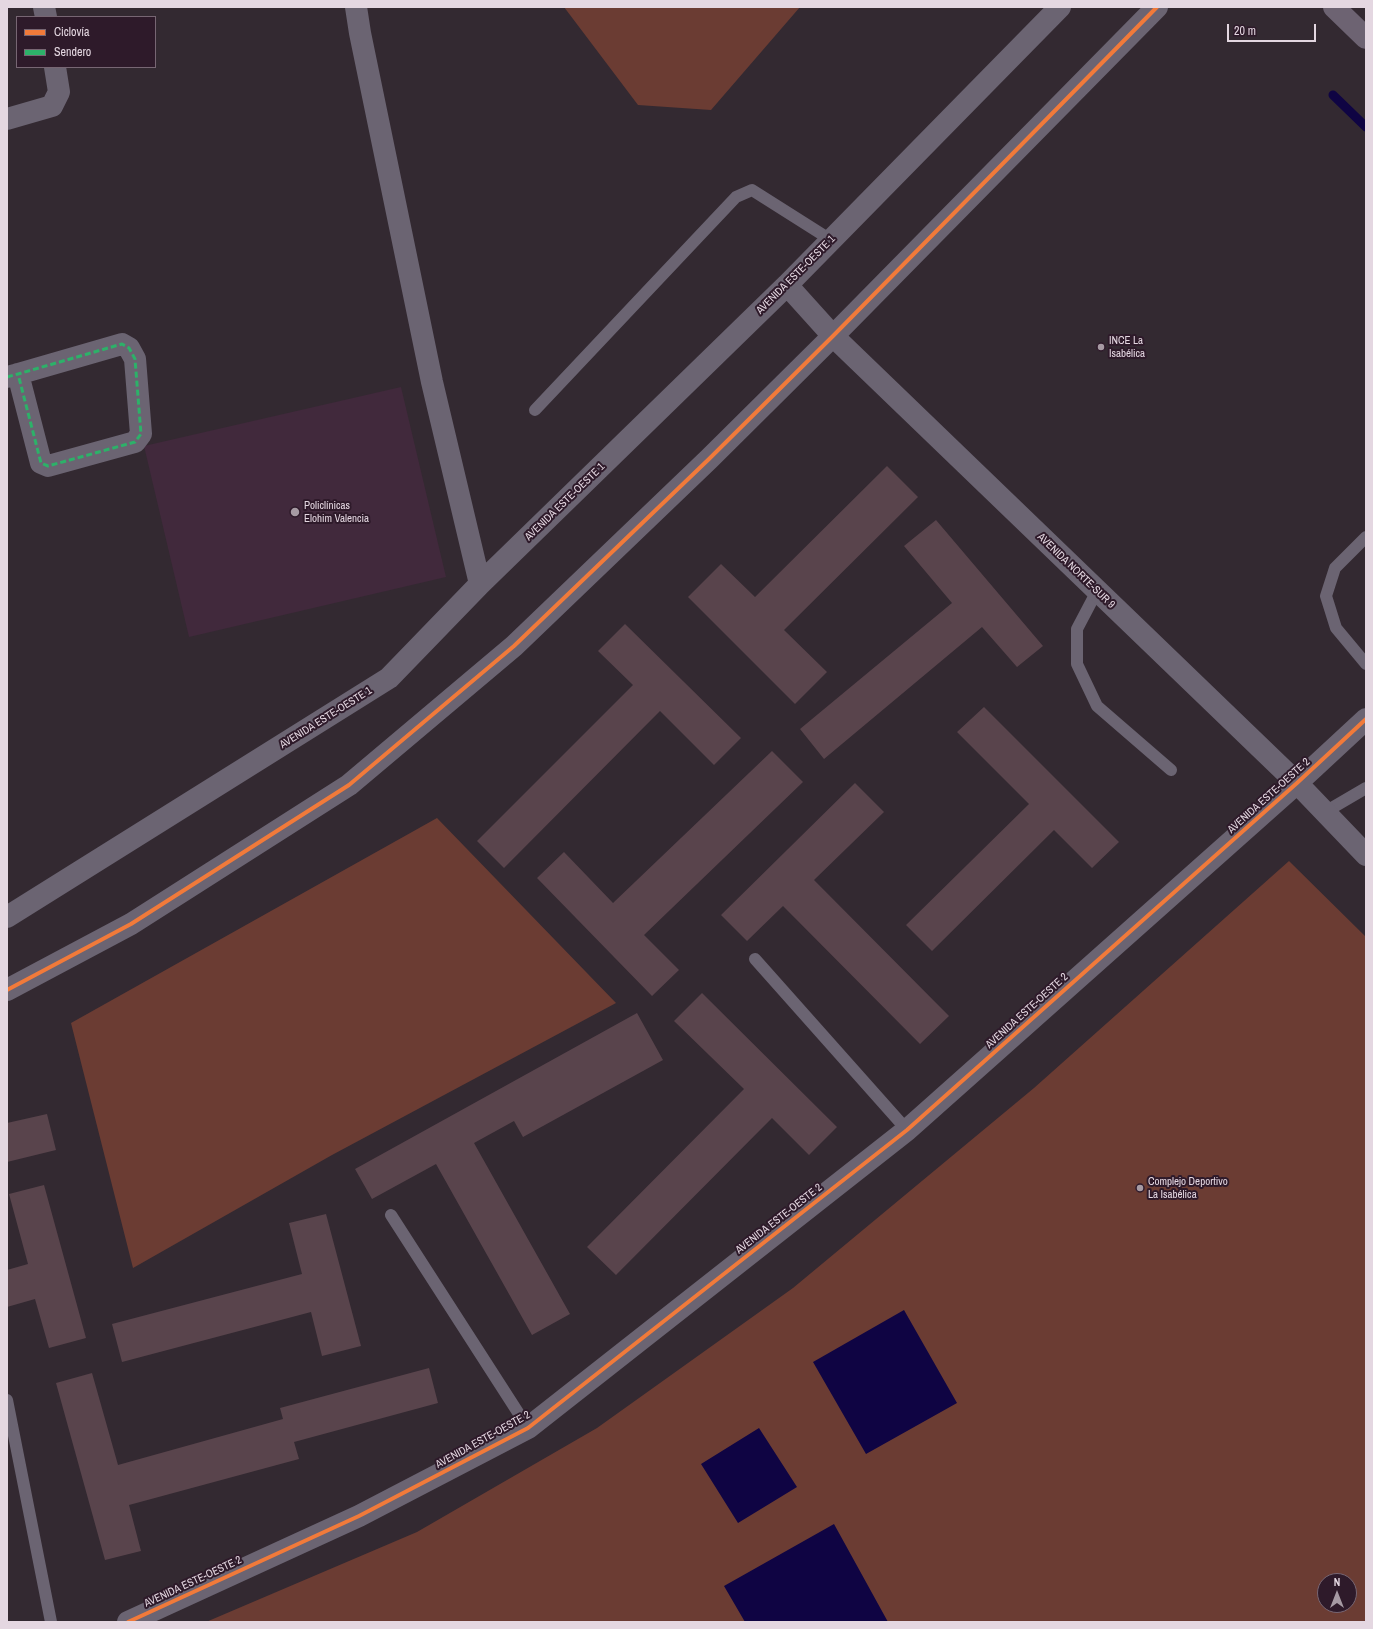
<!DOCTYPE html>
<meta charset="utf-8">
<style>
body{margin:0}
#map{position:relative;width:1373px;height:1629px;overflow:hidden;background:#332931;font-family:"Archivo Narrow",sans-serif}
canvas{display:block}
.frame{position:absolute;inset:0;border:8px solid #e4d7e1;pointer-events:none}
.legend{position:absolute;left:16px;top:16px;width:140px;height:52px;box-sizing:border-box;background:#2e1a2a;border:1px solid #776673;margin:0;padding:5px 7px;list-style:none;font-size:12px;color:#e4d7e1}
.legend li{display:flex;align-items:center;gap:8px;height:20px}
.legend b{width:20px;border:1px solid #776673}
.north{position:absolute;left:1317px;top:1573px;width:40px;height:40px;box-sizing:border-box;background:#2e1a2a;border:1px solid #776673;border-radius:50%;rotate:0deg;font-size:11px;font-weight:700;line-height:16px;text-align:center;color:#e4d7e1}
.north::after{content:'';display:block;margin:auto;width:14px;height:18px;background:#a69aa3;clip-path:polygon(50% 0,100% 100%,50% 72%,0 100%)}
.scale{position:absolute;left:1227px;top:24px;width:89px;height:18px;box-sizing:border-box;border:2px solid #e4d7e1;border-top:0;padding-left:5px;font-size:12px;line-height:14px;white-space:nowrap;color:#e4d7e1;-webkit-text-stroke:3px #2e1a2a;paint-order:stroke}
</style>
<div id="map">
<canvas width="1373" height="1629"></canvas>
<div class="frame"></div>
<ul class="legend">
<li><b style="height:5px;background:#f17a3a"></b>Ciclovía</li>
<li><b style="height:5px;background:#2db169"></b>Sendero</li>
</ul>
<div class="north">N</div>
<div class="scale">20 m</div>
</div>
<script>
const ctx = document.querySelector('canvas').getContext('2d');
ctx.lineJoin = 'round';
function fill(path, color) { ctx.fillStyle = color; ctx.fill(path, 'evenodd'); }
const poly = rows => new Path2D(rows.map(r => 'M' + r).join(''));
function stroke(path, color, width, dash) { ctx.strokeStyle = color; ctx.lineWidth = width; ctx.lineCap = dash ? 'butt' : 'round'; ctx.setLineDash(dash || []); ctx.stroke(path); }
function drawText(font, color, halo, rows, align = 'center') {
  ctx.font = font + ' "Archivo Narrow",sans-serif'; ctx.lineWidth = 4; ctx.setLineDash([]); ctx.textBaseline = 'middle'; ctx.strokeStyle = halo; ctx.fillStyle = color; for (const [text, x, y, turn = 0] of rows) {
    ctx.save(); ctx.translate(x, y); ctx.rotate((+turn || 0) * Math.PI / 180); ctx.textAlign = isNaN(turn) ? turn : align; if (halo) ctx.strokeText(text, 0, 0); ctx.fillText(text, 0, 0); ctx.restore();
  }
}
const built = poly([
 [401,387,446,577,189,637,144,446]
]);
const green = poly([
 [564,7,800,7,711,110,638,105],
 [437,818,616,1003,332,1155,133,1268,71,1023],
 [1289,861,1366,937,1366,1622,206,1622,417,1532,597,1428,793,1288,1034,1088],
 [1325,1581,1349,1581,1349,1605,1325,1605]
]);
const water = poly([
 [904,1310,957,1403,866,1454,813,1362],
 [759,1428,797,1487,738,1523,701,1464],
 [834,1524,888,1622,745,1622,724,1586]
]);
const stream = poly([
 [1333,95,1366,127]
]);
const building = poly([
 [887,466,918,497,784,630,827,672,795,704,688,597,721,564,755,597],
 [936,520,1043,646,1017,667,982,627,824,759,800,729,952,603,904,546],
 [625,624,741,738,714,765,660,711,504,868,477,841,633,685,598,651],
 [984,707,1119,842,1092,868,1054,830,932,951,906,925,1029,804,957,732],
 [772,751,803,782,644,935,679,970,652,996,537,878,564,852,613,903],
 [855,783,884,812,814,880,949,1016,920,1044,783,906,747,941,721,915],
 [702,993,837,1127,809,1155,772,1118,616,1275,587,1247,744,1089,674,1021],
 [637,1013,663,1060,523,1137,514,1121,474,1143,570,1314,532,1335,436,1164,372,1199,355,1169],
 [47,1114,56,1150,7,1162,7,1123],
 [44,1185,86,1338,49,1348,35,1299,7,1307,7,1270,28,1264,9,1194],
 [326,1214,361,1346,322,1356,311,1312,122,1362,112,1324,302,1274,289,1223],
 [429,1368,438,1403,294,1442,299,1459,129,1505,141,1551,105,1560,56,1383,92,1373,118,1465,283,1419,280,1408]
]);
const service = poly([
 [535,410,736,197,752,190,831,240],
 [1366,537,1335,568,1326,596,1336,628,1366,664],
 [1097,591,1077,629,1077,664,1097,706,1171,770],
 [1325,812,1366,788],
 [755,959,907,1130],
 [391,1215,528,1428],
 [7,1400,51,1622]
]);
const minor = poly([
 [44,7,46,17],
 [356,7,360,33,432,382,480,584],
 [7,119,52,106,59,92,55,67],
 [787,285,833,336,1297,783,1366,855],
 [7,377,18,374,122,344,129,348,135,359,141,434,135,442,48,466,41,463,18,374],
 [7,917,389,678,480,584,787,285,1060,7],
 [7,990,131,924,349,785,514,646,709,459,833,336,1157,7],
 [128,1622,359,1516,528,1428,907,1130,1297,783,1366,719]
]);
const primary = poly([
 [1334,7,1366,38]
]);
const quiet = poly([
 [7,377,18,374,122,344,129,348,135,359,141,434,135,442,48,466,41,463,18,374]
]);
const cycleway = poly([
 [7,990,131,924,349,785,514,646,709,459,833,336,1157,7],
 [128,1622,359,1516,528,1428,907,1130,1297,783,1366,719]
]);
const markers = [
 [1101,347,4,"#a69aa3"],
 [295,512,5,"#a69aa3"],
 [1140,1188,4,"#a69aa3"]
];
const streetNames = [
 ["AVENIDA ESTE-OESTE 1",796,275,-45],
 ["AVENIDA ESTE-OESTE 1",565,502,-44],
 ["AVENIDA NORTE-SUR 9",1076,571,44],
 ["AVENIDA ESTE-OESTE 1",326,718,-32],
 ["AVENIDA ESTE-OESTE 2",1269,796,-42],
 ["AVENIDA ESTE-OESTE 2",1027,1011,-42],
 ["AVENIDA ESTE-OESTE 2",779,1219,-38],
 ["AVENIDA ESTE-OESTE 2",483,1440,-29],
 ["AVENIDA ESTE-OESTE 2",193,1582,-25]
];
const poiNames = [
 ["INCE La",1109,341],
 ["Isabélica",1109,354],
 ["Policlínicas",304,506],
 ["Elohim Valencia",304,519],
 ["Complejo Deportivo",1148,1182],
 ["La Isabélica",1148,1195]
];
fill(built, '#41293c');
fill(green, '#6b3c33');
fill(water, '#0f0443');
stroke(stream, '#0f0443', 9);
fill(building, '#59444c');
stroke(service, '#6b6472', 12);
stroke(minor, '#6b6472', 22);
stroke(primary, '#6d6372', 22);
stroke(quiet, '#2db169', 3, [6, 3]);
stroke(cycleway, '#f17a3a', 4);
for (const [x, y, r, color] of markers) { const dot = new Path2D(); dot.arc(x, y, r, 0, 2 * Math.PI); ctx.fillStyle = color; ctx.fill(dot); stroke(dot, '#2e1a2a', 1.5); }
drawText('11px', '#e4d7e1', '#2e1a2a', streetNames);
drawText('11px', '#e4d7e1', '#2e1a2a', poiNames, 'left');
</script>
